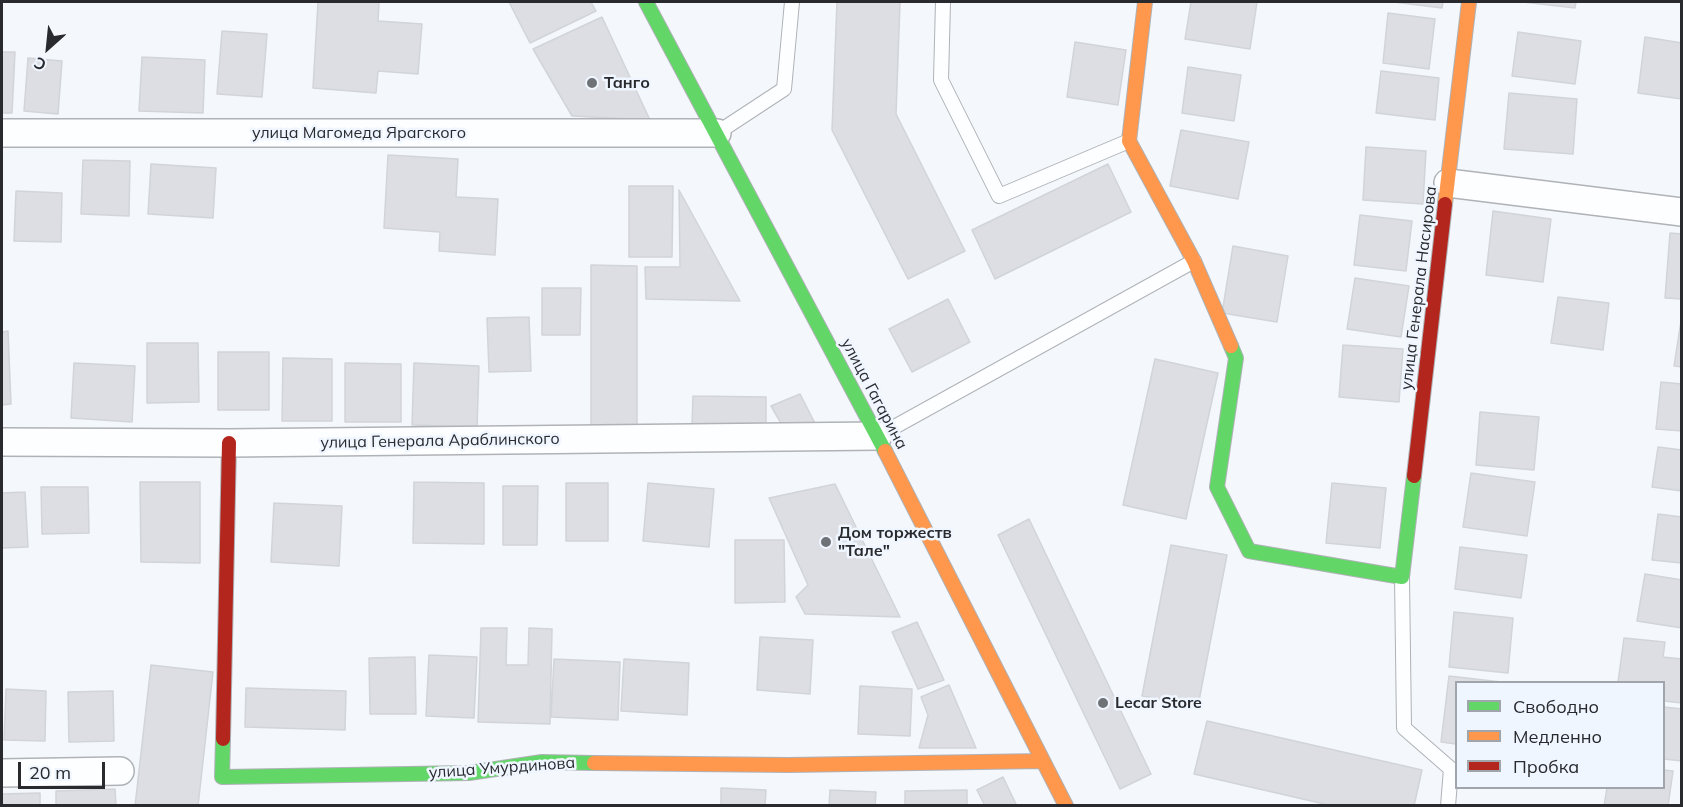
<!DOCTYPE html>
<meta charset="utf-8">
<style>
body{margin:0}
#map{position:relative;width:1683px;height:807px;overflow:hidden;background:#f4f7fc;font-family:Mulish,sans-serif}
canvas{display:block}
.frame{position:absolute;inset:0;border:3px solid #282a2e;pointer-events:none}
.legend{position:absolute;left:1455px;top:681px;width:210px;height:108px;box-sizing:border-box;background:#f0f6ff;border:2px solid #a0a4ab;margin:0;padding:8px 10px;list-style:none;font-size:18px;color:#282a2e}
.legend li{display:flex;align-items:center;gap:12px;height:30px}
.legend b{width:30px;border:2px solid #a0a4ab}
.north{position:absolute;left:18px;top:18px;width:60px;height:60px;-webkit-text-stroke:4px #f0f6ff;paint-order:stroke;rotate:207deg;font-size:16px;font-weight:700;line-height:24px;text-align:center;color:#282a2e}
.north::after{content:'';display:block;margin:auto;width:21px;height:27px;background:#282a2e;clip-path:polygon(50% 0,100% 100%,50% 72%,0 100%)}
.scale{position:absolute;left:18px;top:762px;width:87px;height:27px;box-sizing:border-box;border:3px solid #282a2e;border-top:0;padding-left:8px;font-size:18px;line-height:21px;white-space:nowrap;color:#282a2e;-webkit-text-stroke:4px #f0f6ff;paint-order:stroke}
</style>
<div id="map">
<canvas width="1683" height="807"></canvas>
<div class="frame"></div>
<ul class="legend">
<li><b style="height:8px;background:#63d668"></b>Свободно</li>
<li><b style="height:8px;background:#ff974d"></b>Медленно</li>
<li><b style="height:8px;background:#b3261e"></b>Пробка</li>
</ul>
<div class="north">С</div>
<div class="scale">20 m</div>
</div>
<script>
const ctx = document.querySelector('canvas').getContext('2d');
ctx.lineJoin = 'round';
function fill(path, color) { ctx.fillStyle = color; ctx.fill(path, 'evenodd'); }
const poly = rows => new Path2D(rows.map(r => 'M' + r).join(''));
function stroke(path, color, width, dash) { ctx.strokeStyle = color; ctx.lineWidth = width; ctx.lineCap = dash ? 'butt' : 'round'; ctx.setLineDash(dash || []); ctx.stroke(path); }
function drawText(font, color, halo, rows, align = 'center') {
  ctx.font = font + ' Mulish,sans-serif'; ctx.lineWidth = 5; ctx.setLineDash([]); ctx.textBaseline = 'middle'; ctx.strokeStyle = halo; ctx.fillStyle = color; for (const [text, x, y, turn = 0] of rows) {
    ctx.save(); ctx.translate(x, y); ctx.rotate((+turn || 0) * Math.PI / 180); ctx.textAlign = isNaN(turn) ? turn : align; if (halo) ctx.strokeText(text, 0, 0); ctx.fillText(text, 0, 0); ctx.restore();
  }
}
const building = poly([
 [318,2,379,2,378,21,422,24,418,74,378,71,376,93,313,88,318,2],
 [509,2,591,2,596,11,530,43,509,2],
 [837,2,900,2,896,114,965,251,908,279,832,130,837,2],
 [1191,2,1257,2,1250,49,1185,39,1191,2],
 [1394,2,1443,2,1442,8,1394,2],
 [1523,2,1576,2,1575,8,1523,2],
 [1388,13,1435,19,1429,69,1383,63,1388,13],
 [602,17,650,120,572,116,533,49,602,17],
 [222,31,267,34,262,97,217,94,222,31],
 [1518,32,1581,41,1575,84,1512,76,1518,32],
 [1645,37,1682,43,1682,99,1638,93,1645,37],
 [1075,42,1126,50,1118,105,1067,97,1075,42],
 [2,52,15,52,12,113,2,113,2,52],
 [142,57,205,60,203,113,139,111,142,57],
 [28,58,62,61,58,114,24,111,28,58],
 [1188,67,1241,75,1234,121,1182,113,1188,67],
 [1381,71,1439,78,1435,120,1376,113,1381,71],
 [1509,93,1577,99,1573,154,1504,149,1509,93],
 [1181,130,1249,142,1238,199,1170,186,1181,130],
 [1366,147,1426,151,1423,204,1363,200,1366,147],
 [388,155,458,159,456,197,498,199,495,255,439,251,440,232,384,228,388,155],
 [83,160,130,161,129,216,81,214,83,160],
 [151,164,216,168,213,218,148,214,151,164],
 [1108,164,1131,212,995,279,972,230,1108,164],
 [629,186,673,186,672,257,629,257,629,186],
 [679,190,740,301,646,299,645,267,680,267,679,190],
 [16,191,62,193,61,242,14,241,16,191],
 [1493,211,1551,219,1543,282,1486,275,1493,211],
 [1360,215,1412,221,1406,271,1354,265,1360,215],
 [1670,233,1682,234,1682,299,1665,298,1670,233],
 [1233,246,1288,256,1277,322,1222,313,1233,246],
 [591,265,637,266,637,426,591,426,591,265],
 [1355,278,1409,286,1401,337,1347,329,1355,278],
 [542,288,581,288,580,335,542,335,542,288],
 [1558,297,1609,303,1603,350,1551,343,1558,297],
 [948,299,970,342,912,372,889,329,948,299],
 [529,317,531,371,489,372,487,318,529,317],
 [1681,321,1682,321,1682,367,1674,366,1681,321],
 [8,331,11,404,2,405,2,332,8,331],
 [147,343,198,343,199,402,147,403,147,343],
 [1343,345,1403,349,1399,402,1339,397,1343,345],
 [218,352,269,352,269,410,218,410,218,352],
 [283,358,332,359,332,421,282,421,283,358],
 [1155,359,1218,373,1186,519,1123,505,1155,359],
 [74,363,135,366,132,422,71,418,74,363],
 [345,363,401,364,401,422,345,422,345,363],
 [414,363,479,366,477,427,412,425,414,363],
 [1661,382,1682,384,1682,431,1656,429,1661,382],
 [800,394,818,429,782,425,771,406,800,394],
 [693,396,766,397,766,427,692,426,693,396],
 [1480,412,1539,417,1534,470,1476,465,1480,412],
 [1658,447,1682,450,1682,491,1652,487,1658,447],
 [1471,473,1535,482,1527,536,1463,527,1471,473],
 [140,482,200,482,200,563,141,562,140,482],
 [414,482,484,483,484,544,413,543,414,482],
 [566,483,608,483,608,541,566,541,566,483],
 [648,483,714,489,709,547,643,541,648,483],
 [1332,483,1386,488,1380,548,1326,543,1332,483],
 [835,484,900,617,805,614,796,597,808,585,769,498,835,484],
 [503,486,538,486,537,545,503,545,503,486],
 [41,487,88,487,89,533,42,534,41,487],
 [25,492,28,547,2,548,2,493,25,492],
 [274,503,342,506,339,566,271,562,274,503],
 [1658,514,1682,517,1682,563,1652,560,1658,514],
 [1029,519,1151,774,1120,789,998,535,1029,519],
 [735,540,784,540,785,602,735,603,735,540],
 [1171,545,1227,555,1198,706,1142,696,1171,545],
 [1460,547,1527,555,1521,598,1455,589,1460,547],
 [1645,574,1682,580,1682,628,1637,621,1645,574],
 [1454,612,1513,618,1508,673,1449,667,1454,612],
 [917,622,944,680,918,689,892,632,917,622],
 [481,628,507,628,506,665,528,665,529,628,552,629,550,724,478,722,481,628],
 [760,637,813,640,810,694,757,690,760,637],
 [1624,638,1665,642,1663,657,1682,659,1682,703,1664,701,1664,682,1618,682,1624,638],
 [429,655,477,657,474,718,426,716,429,655],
 [415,657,416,714,370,714,369,658,415,657],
 [554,659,620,662,618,720,551,717,554,659],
 [624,659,689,663,687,715,621,711,624,659],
 [151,665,213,672,198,806,135,806,151,665],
 [1449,676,1501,682,1456,682,1456,744,1441,742,1449,676],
 [949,685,976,748,919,748,928,715,921,697,949,685],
 [860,686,912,689,910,736,858,734,860,686],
 [246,688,346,691,345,730,245,727,246,688],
 [6,689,46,691,45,741,4,740,6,689],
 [113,691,114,741,69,742,68,692,113,691],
 [1664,707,1682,709,1682,761,1664,759,1664,707],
 [1207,721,1422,770,1414,806,1333,806,1194,774,1207,721],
 [1664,770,1673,771,1668,806,1604,806,1607,788,1664,788,1664,770],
 [1003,777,1017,806,985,806,977,790,1003,777],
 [721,788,766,790,765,806,721,806,721,788],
 [115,789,116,806,56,806,56,791,115,789],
 [830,790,876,792,875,806,829,806,830,790],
 [967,790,967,806,905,806,905,791,967,790],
 [40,793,40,806,2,806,2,794,40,793]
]);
const lane = poly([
 [943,2,941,80,999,196,1129,141],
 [717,133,784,89,792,2],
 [878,436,1194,261],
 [1402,577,1404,728,1451,769,1448,806]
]);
const street = poly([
 [2,133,717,133],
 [1448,183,1682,212],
 [2,442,229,443,878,436],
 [2,773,120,771]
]);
const fast = poly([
 [646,2,885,451],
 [1231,346,1236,358,1217,487,1249,551,1402,577,1414,476],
 [223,739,222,777,469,773,542,762,594,763]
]);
const slow = poly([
 [1145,2,1129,141,1194,261,1231,346],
 [1445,204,1469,2],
 [885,451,1066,806],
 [594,763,789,765,1043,761]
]);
const jam = poly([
 [1414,476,1445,204],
 [223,739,229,443]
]);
const markers = [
 [592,83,6,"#6f7276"],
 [826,542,6,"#6f7276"],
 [1103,703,6,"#6f7276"]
];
const poiNames = [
 ["Танго",604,83],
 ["Дом торжеств",838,533],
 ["\"Тале\"",838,551],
 ["Lecar Store",1115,703]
];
const streetNames = [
 ["улица Магомеда Ярагского",359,133],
 ["улица Генерала Насирова",1419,288,-83],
 ["улица Гагарина",874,394,62],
 ["улица Генерала Араблинского",440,441,-1],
 ["улица Умурдинова",502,768,-4]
];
fill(building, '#dcdee3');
stroke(building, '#d1d4d8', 1.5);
stroke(lane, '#afb2b6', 16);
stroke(street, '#afb2b6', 30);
stroke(fast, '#afb2b6', 16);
stroke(slow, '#afb2b6', 16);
stroke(jam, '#afb2b6', 16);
stroke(lane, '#fdfeff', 14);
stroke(street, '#fdfeff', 27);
stroke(fast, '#63d668', 14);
stroke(slow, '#ff974d', 14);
stroke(jam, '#b3261e', 14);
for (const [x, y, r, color] of markers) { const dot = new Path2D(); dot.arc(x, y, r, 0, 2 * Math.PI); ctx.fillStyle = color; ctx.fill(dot); stroke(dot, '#f0f6ff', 2); }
drawText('bold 16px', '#282a2e', '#f0f6ff', poiNames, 'left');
drawText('16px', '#282a2e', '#f0f6ff', streetNames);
</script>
